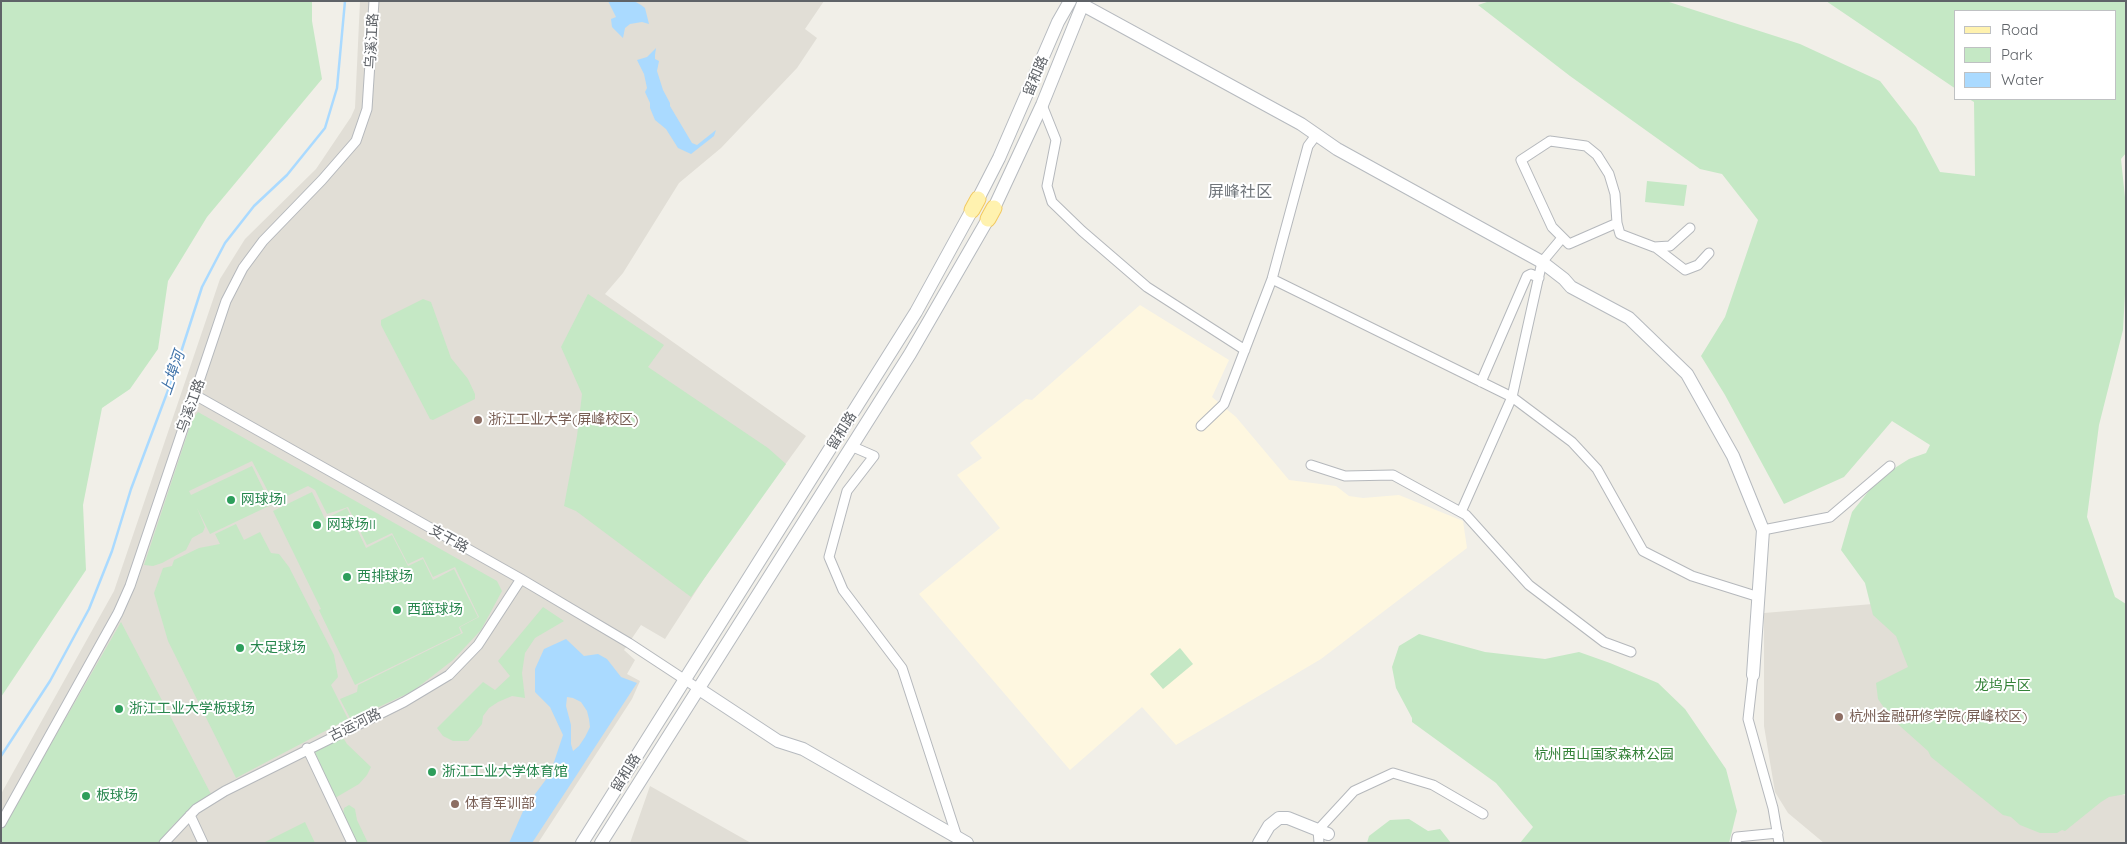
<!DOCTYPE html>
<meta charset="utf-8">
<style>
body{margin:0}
#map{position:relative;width:2127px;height:844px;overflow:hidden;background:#f1efe8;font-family:Quicksand,sans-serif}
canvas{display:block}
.frame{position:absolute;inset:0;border:2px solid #5f6368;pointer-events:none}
.legend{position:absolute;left:1954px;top:10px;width:162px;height:90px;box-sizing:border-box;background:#fff;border:1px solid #bfc1c3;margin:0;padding:6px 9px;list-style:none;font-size:15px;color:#5f6368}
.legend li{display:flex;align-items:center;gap:10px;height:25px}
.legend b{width:25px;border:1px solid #bfc1c3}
</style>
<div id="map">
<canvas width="2127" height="844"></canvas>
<div class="frame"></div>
<ul class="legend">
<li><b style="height:6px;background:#fff2af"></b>Road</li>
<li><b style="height:14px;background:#c5e8c5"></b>Park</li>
<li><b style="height:14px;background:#aadaff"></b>Water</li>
</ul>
</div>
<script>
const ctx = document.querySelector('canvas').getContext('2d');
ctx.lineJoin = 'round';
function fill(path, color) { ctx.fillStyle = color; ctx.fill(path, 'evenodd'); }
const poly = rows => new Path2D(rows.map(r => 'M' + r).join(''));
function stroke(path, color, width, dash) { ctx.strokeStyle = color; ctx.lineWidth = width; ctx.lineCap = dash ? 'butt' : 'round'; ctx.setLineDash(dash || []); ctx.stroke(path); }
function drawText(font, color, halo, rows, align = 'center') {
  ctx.font = font + ' Quicksand,"Noto Sans SC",sans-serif'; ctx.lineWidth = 4; ctx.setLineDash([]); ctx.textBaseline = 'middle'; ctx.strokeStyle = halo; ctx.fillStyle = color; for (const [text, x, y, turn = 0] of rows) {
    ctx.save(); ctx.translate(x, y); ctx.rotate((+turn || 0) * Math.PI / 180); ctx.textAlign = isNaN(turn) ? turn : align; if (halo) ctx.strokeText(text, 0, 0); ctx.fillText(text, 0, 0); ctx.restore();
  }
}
const commercial = poly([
 [1140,305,1229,360,1212,397,1236,417,1289,480,1336,486,1349,496,1363,498,1399,495,1463,521,1467,548,1321,659,1176,745,1142,707,1070,770,919,594,1000,528,957,475,982,458,970,443,1026,399,1032,400]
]);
const education = poly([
 [360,1,824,1,805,29,817,38,797,68,721,148,679,183,623,273,605,294,806,436,718,557,665,639,641,625,624,650,635,660,627,674,640,681,632,699,538,843,1,843,1,794,114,591,220,279,245,239,316,169,351,117,355,108],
 [1897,602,2117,792,2126,796,2126,843,1824,843,1788,813,1775,792,1764,726,1764,613],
 [650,786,751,843,630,843]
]);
const green = poly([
 [1,1,312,1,312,21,322,79,207,217,168,281,158,349,130,389,102,408,83,505,86,570,1,697],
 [1490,1,1666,1,1800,44,1880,81,1916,127,1940,172,1975,176,1974,102,1969,99,2116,99,2116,11,1956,11,1956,89,1826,1,2126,1,2126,153,2121,159,2126,207,2126,277,2123,330,2099,425,2087,517,2115,597,2126,604,2126,794,2109,797,2101,802,2065,831,2062,830,2057,833,2040,833,2020,825,2011,817,2003,815,1931,757,1928,751,1891,718,1878,699,1876,683,1908,667,1896,636,1873,615,1865,583,1841,550,1852,512,1879,478,1909,459,1926,453,1930,445,1892,421,1844,477,1784,504,1725,395,1701,356,1725,317,1758,220,1722,174,1700,169,1570,76,1478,5],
 [1647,181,1687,185,1684,206,1645,202],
 [588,294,664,345,648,367,768,448,786,464,691,597,576,511,564,506,577,436,582,394,561,347],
 [423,299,431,302,451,358,468,379,475,394,475,399,433,420,430,419,381,325,381,320],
 [198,412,497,581,502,591,481,630,453,660,413,691,351,720,340,699,357,692,358,685,463,633,460,627,479,617,455,567,433,577,423,557,408,564,392,533,367,545,348,507,327,514,315,490,308,486,283,498,272,499,252,461,189,491,191,495,252,466,271,505,210,534,197,508,205,527,203,532,192,538,186,550,162,563,153,566,144,565,192,420],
 [312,492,325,519,347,508,366,548,392,535,408,566,423,559,433,580,454,569,478,617,459,627,461,633,355,685,319,610,321,609,273,511],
 [236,524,244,540,260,532,271,553,279,554,289,567,334,655,338,677,331,685,348,719,236,778,168,641,154,593,163,568,172,566,174,560,199,548,220,544,215,534],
 [543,607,564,621,535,638,525,653,522,673,525,698,512,696,498,702,489,708,483,716,482,724,468,741,453,741,443,736,437,728,483,682,495,690,510,676,498,661],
 [121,622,212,796,192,808,173,825,159,843,1,843,1,831],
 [1419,634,1485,652,1545,659,1579,652,1610,663,1658,683,1685,709,1726,769,1737,811,1729,843,1520,843,1533,827,1496,783,1412,722,1412,718,1396,688,1392,667,1399,646],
 [1180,648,1193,664,1163,689,1150,674],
 [342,736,347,744,371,767,367,775,359,784,335,798,314,750],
 [349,805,355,809,357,820,368,843,356,843,343,815,344,808],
 [1409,819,1428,831,1440,829,1451,843,1367,843,1369,836,1390,820],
 [305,822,315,843,263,843]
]);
const water = poly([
 [608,1,634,1,641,5,645,8,649,24,642,22,630,24,625,28,623,38,612,27,611,19,616,17],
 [656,48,655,55,655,59,659,61,657,71,663,90,670,103,670,106,692,143,697,145,716,130,714,136,691,154,678,148,666,129,655,120,650,108,650,103,645,92,647,88,644,74,637,60,647,57],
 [566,639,584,656,598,654,607,659,621,677,637,683,532,843,509,843,524,809,550,774,563,735,550,707,535,692,535,669,544,649],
 [567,697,573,698,581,702,587,711,589,719,590,727,585,737,579,746,573,751,571,744,571,725,566,706]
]);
const stream = poly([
 [1,756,50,681,89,609,112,551,131,489,173,377,202,287,225,243,254,206,287,175,325,128,337,88,345,1]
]);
const street = poly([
 [1042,105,1056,140,1047,186,1052,202,1082,231,1147,287,1245,350],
 [1550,141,1586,146,1597,155,1609,174,1615,194,1617,223,1569,244,1552,227,1521,160,1550,141],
 [1617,223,1620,234,1654,247,1670,246,1690,228],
 [1655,247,1685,270,1698,265,1709,253],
 [1272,279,1512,397,1572,442,1597,469,1643,551,1692,576,1759,597],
 [1481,382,1527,276,1531,274,1539,278],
 [195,395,521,579,629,643,699,689],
 [1201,426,1224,404,1272,279,1308,146,1317,134],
 [851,446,874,456,847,491,829,557,843,590,902,668,957,837],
 [1311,465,1345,476,1393,475,1466,515,1529,585,1604,642,1631,652],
 [1461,512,1512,397,1542,262,1562,238],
 [1763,530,1830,517,1890,466],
 [1753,675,1748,719,1773,808,1779,843],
 [307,748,352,843],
 [190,815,203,843],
 [1,823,118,613,130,586,226,301,243,268,263,241,322,180,356,141,367,109,374,1],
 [164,843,196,809,225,791,404,702,449,675,478,645,521,579],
 [1319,843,1318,830,1354,791,1393,773,1433,785,1483,814],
 [1736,843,1737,837,1778,833]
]);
const secondary = poly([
 [1083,5,1301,124,1337,149,1542,262,1564,279,1571,287,1629,318,1687,374,1733,456,1763,530,1753,675],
 [978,199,999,158,1058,22,1070,1],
 [994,208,1042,105,1084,1],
 [699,689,778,741,803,749,967,843],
 [582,843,916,312,972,210],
 [601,843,910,354,988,219],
 [1259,843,1269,826,1279,818,1288,818,1328,834]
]);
const primary = poly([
 [972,210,978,199],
 [988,219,994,208]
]);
const markers = [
 [478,420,5,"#8d6e63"],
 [231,500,5,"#2e9e5b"],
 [317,525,5,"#2e9e5b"],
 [347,577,5,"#2e9e5b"],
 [397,610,5,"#2e9e5b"],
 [240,648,5,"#2e9e5b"],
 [119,709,5,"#2e9e5b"],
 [1839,717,5,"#8d6e63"],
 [432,772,5,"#2e9e5b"],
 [86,796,5,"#2e9e5b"],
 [455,804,5,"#8d6e63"]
];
const streetNames = [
 ["乌溪江路",372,41,-87],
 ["留和路",1036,76,-67],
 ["乌溪江路",191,406,-70],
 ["留和路",842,431,-58],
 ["支干路",449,539,29],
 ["古运河路",355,725,-26],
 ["留和路",626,773,-58]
];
const educationNames = [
 ["浙江工业大学(屏峰校区)",488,420],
 ["杭州金融研修学院(屏峰校区)",1849,717],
 ["体育军训部",465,804]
];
const leisureNames = [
 ["网球场I",241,500],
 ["网球场II",327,525],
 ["西排球场",357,577],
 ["西篮球场",407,610],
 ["大足球场",250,648],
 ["浙江工业大学板球场",129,709],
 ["浙江工业大学体育馆",442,772],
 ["板球场",96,796]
];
const parkNames = [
 ["龙坞片区",2003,686],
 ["杭州西山国家森林公园",1604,755]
];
const waterNames = [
 ["上埠河",173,373,-71]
];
const quarterNames = [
 ["屏峰社区",1240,192]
];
fill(commercial, '#fef7e0');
fill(education, '#e1ded6');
fill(green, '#c5e8c5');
fill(water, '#aadaff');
stroke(stream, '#aadaff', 2.5);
stroke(street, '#b5b8bc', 11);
stroke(secondary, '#b6babf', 14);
stroke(primary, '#f2c960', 17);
stroke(street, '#fff', 9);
stroke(secondary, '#fff', 12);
stroke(primary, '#fff2af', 15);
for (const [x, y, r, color] of markers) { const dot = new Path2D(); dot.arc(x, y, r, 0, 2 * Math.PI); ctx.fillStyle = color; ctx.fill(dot); stroke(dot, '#fff', 2); }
drawText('14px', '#5f6368', '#fff', streetNames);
drawText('14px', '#785e54', '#fff', educationNames, 'left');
drawText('14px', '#27864d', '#fff', leisureNames, 'left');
drawText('14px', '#348238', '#fff', parkNames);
drawText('italic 15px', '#4174aa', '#fff', waterNames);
drawText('16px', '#70757a', '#fff', quarterNames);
</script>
